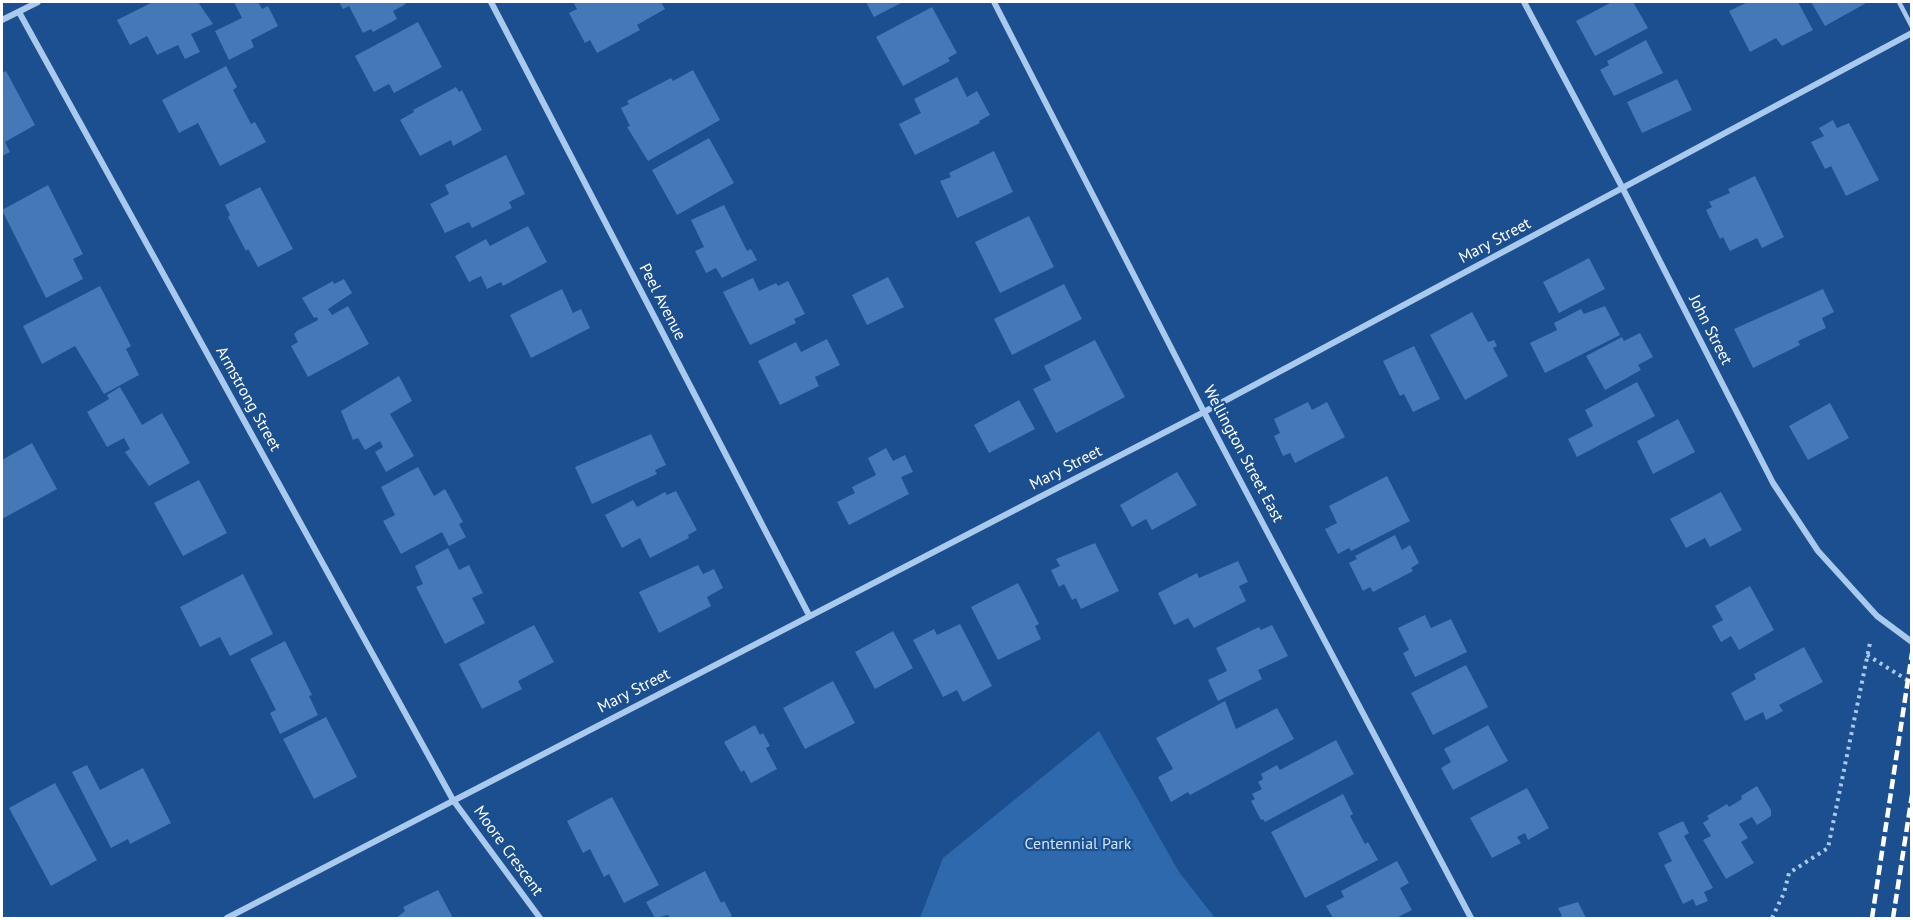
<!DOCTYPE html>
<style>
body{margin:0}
#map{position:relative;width:1913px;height:920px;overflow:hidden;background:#1b4f8f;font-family:"PT Sans",sans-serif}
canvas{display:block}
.frame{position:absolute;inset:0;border:3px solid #fff;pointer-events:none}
</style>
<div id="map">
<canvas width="1913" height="920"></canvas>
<div class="frame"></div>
</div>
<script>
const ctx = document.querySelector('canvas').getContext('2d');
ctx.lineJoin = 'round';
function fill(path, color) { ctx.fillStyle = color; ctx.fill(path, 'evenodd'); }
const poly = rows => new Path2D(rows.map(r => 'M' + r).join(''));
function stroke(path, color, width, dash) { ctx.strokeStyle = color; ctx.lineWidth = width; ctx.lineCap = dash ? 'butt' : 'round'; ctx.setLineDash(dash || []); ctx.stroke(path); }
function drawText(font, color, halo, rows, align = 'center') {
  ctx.font = font + ' "PT Sans",sans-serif'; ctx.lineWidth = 4.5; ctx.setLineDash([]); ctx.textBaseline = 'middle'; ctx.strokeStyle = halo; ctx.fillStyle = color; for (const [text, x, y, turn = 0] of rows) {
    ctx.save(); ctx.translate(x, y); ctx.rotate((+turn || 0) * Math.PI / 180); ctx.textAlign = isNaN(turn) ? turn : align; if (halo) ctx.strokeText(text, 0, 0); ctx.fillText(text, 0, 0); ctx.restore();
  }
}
const green = poly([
 [1099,731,1179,872,1215,918,920,918,943,858]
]);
const building = poly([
 [153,2,198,2,213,24,191,34,200,52,185,59,178,45,157,55,147,36,130,45,117,20],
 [234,2,258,2,262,9,268,6,278,26,251,40,254,47,229,60,215,31,242,18],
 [339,2,404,2,406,4,393,11,397,19,373,32,371,29,363,33,349,6,343,9],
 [573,2,661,2,665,9,637,25,640,30,597,53,590,40,585,43,569,13,577,9],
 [866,2,903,2,874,17],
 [1612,2,1633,2,1648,28,1595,56,1576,21],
 [1748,2,1798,2,1813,30,1782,46,1776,38,1750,52,1729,11],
 [1811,2,1868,2,1825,26],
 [932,7,957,53,948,58,950,61,903,86,876,37],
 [418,22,442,67,394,93,389,84,374,92,355,56],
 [1646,40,1663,73,1614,96,1600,70,1609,65,1607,61],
 [226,66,237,87,233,90,251,124,255,122,266,142,220,166,198,123,179,133,162,100],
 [693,70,720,120,648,161,627,127,630,126,621,108,629,104,627,101,671,78,673,81],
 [6,71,35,125,5,142,10,152,2,156,2,73],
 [957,77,967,97,977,91,990,115,979,121,980,123,915,155,899,124,921,113,914,99],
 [1677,79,1692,110,1642,133,1627,102],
 [456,87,459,92,462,90,482,130,453,146,451,140,420,156,400,120,414,112,413,110],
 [1833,120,1837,128,1849,123,1879,180,1846,196,1831,166,1825,169,1811,142,1824,136,1819,128],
 [709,138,734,183,677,215,652,170],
 [994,151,1013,192,957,218,940,181,951,177,949,173],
 [506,155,525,194,509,202,512,208,472,228,469,222,445,233,430,204,449,194,445,185],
 [1755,176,1784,237,1762,248,1757,238,1730,251,1723,237,1720,239,1706,210,1712,207,1709,202,1730,193,1728,189],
 [48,185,83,254,73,259,83,279,46,298,2,210],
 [260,187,293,249,258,267,248,249,246,251,228,217,230,215,225,205],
 [724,205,747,251,751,249,757,260,722,278,716,268,706,273,695,251,704,247,691,220],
 [1029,216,1054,267,1000,293,975,242],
 [528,226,547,262,503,286,501,282,487,289,481,276,469,282,455,256,486,239,490,246],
 [1589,258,1605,289,1559,313,1543,282],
 [888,277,904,307,867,325,852,295],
 [753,278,759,291,776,283,778,286,788,281,805,314,794,319,796,323,750,345,723,292],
 [344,279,352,293,328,309,332,315,348,306,369,344,308,377,291,346,298,342,294,334,297,331,318,320,317,317,314,318,302,298,333,281,334,284],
 [1064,284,1082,319,1012,355,994,319],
 [100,286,131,346,126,349,139,375,104,394,75,346,42,364,23,326],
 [562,289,573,313,581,309,590,328,531,358,510,315],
 [1823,289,1834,312,1822,318,1826,328,1798,341,1800,345,1753,368,1734,329],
 [1605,306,1620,335,1545,373,1530,343,1557,330,1554,323,1581,309,1584,314],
 [1472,312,1488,342,1494,340,1497,346,1493,348,1508,376,1465,400,1430,335],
 [1640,333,1653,357,1638,365,1641,370,1605,390,1586,356,1622,337,1624,341],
 [827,339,840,365,815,377,819,386,780,405,758,361,796,342,801,352],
 [1095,340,1125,397,1056,433,1033,389,1051,380,1044,366],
 [1414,346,1440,399,1413,412,1404,394,1400,396,1383,361],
 [399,376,412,401,390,414,414,456,386,472,375,452,383,447,380,441,365,450,358,438,353,440,341,411],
 [1637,382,1655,416,1577,457,1568,439,1593,426,1585,410],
 [120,387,142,425,162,413,190,463,149,486,125,452,130,449,124,438,107,447,87,412,109,399,107,395],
 [1019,400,1035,429,989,453,974,425],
 [1308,402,1312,410,1327,402,1345,437,1295,463,1290,453,1283,456,1274,436,1280,433,1274,419],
 [1830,403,1849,438,1808,460,1789,426],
 [1678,419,1695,452,1653,474,1637,441],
 [651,434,666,465,655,470,657,474,592,504,575,467],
 [32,443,57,489,2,519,2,460],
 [886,448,893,461,905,455,913,472,901,477,909,494,849,525,837,502,855,493,852,487,876,475,868,458],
 [418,467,434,496,445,489,463,522,459,524,466,537,449,546,442,532,401,554,383,521,395,515,381,487],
 [1177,472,1197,505,1152,530,1146,519,1132,527,1120,505],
 [1387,476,1410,521,1351,551,1349,548,1338,554,1325,529,1337,523,1329,506],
 [199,480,227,533,183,556,154,503],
 [676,491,697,530,688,535,689,538,650,558,640,538,622,548,605,515,633,500,637,507,665,492,667,495],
 [1721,492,1742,530,1710,547,1705,538,1686,548,1670,519],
 [1395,535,1402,550,1410,545,1419,563,1411,568,1413,571,1373,592,1370,587,1363,591,1349,563,1357,559,1355,556],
 [1095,543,1119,591,1081,609,1076,598,1072,600,1064,584,1059,587,1051,570,1060,566,1056,559],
 [448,548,459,570,469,565,483,593,472,598,485,623,445,644,416,587,423,584,415,566],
 [1238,561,1248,582,1239,586,1246,601,1194,628,1188,618,1174,625,1158,593,1197,573,1199,578],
 [698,565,703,574,714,569,723,588,707,597,711,606,659,633,639,592],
 [243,574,273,634,230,656,220,637,200,647,180,607],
 [1018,583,1039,624,1035,626,1041,639,998,660,971,607],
 [1750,586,1774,630,1739,650,1731,636,1721,642,1712,626,1723,620,1715,606],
 [1425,615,1431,628,1451,619,1467,652,1415,677,1403,653,1409,650,1398,628],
 [960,624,992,686,963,702,957,690,943,697,913,640,934,629,937,635],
 [534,625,554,662,518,681,522,689,482,709,459,664],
 [1272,625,1288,656,1258,670,1262,679,1218,701,1208,680,1227,671,1216,648,1259,627,1261,630],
 [893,631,913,668,875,689,855,652],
 [285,641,312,695,309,696,318,715,280,734,270,713,276,710,250,659],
 [1804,647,1823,682,1779,705,1783,711,1766,720,1763,712,1745,721,1731,693,1756,679,1754,674],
 [1466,665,1488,707,1433,735,1411,693],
 [833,681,855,723,805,749,783,708],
 [1225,701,1236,729,1277,708,1294,739,1190,795,1188,792,1171,802,1158,777,1173,769,1156,738],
 [326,717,357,777,314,799,283,739],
 [755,725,760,735,763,733,770,746,766,748,777,769,751,783,744,770,741,772,724,742],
 [1488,725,1508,761,1453,790,1441,768,1451,762,1444,749],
 [1336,740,1354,774,1265,822,1263,819,1261,820,1251,801,1255,799,1252,794,1262,789,1258,782,1263,779,1261,774,1277,765,1280,770],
 [87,765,100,790,143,768,171,823,130,844,128,839,111,848,72,772],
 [55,783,97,860,51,886,9,808],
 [1757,786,1771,810,1771,816,1757,825,1752,817,1739,824,1748,838,1741,842,1754,863,1726,879,1703,840,1711,836,1703,823,1709,819,1707,816,1727,804,1729,807,1742,799,1741,796],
 [1527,788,1549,828,1528,840,1525,833,1517,837,1521,843,1492,858,1470,818],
 [1343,794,1353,814,1350,816,1365,844,1368,842,1378,860,1305,898,1271,832],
 [612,797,659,885,624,903,609,874,604,877,590,849,583,853,567,821],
 [1683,821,1689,833,1684,836,1713,888,1704,892,1708,901,1696,906,1693,899,1683,904,1664,865,1672,861,1658,833],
 [1397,861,1409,883,1400,888,1412,910,1396,918,1333,918,1326,906,1344,897,1341,891],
 [705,871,721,903,724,901,732,916,727,918,670,918,668,915,655,918,646,902],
 [438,890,453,918,396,918,405,911,403,907],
 [1578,902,1586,918,1558,918,1562,916,1558,908]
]);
const path = poly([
 [1867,655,1912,683],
 [1772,918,1784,893,1789,873,1828,848,1870,643]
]);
const lane = poly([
 [1899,2,1912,27]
]);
const street = poly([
 [491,2,809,615],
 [994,2,1204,412,1471,918],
 [1524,2,1622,187,1773,483,1818,551,1877,616,1912,642],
 [19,12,453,800,540,918],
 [2,20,38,2],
 [227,918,1204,412,1912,33]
]);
const rail = poly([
 [1872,918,1912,653],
 [1893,918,1912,795]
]);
const streetNames = [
 ["Mary Street",1495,241,-28],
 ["Peel Avenue",662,302,63],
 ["John Street",1710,330,63],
 ["Armstrong Street",248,399,61],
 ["Wellington Street East",1243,454,62],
 ["Mary Street",1066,468,-27],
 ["Mary Street",634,691,-27],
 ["Moore Crescent",508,851,54]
];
const parkNames = [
 ["Centennial Park",1078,844]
];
fill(green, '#2e69ad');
fill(building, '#4478b7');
stroke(path, '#a9c9ee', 4, [3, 4.5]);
stroke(lane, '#a9c9ee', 4.5);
stroke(street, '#a9c9ee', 6);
stroke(rail, '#fff', 4.5, [10, 4.5]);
drawText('16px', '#fff', '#1b4f8f', streetNames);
drawText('16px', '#cfe3fa', '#1b4f8f', parkNames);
</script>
